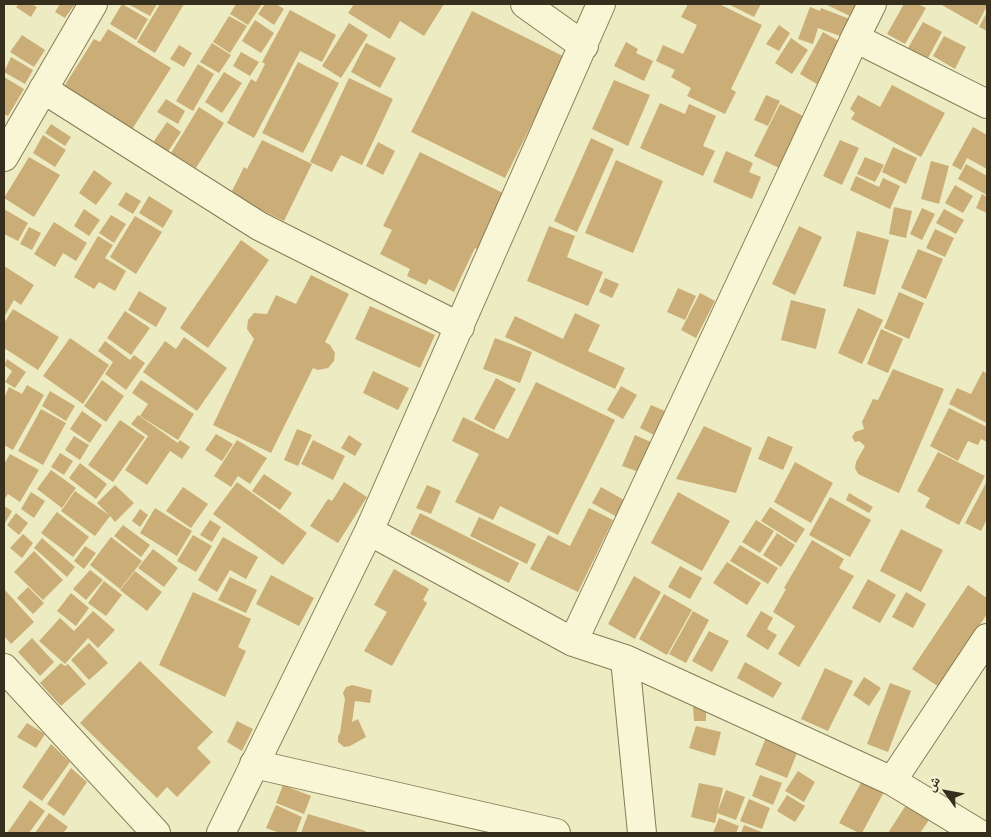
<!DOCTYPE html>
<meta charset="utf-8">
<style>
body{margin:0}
#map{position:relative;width:991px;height:837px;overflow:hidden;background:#edebc1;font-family:"Times New Roman","Noto Naskh Arabic",serif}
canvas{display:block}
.frame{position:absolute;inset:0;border:5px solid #362f1d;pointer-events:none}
.north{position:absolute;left:921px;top:767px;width:50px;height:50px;-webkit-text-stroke:4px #f5f3d0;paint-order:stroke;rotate:302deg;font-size:14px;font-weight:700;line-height:20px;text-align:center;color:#362f1d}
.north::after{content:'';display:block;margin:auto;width:18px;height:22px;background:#362f1d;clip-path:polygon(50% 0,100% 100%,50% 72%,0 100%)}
</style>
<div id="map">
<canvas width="991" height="837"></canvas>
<div class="frame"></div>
<div class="north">ش</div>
</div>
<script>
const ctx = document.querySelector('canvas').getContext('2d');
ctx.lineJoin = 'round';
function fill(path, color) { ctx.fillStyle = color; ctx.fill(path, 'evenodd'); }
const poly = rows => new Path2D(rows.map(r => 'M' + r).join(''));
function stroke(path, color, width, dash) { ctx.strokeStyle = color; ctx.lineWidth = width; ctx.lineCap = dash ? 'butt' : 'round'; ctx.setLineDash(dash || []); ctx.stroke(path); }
const building = poly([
 [19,4,31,4,37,7,31,17,16,7],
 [60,4,75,4,65,18,55,12],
 [122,4,148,19,136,40,110,24],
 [128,4,157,4,150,16],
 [160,4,184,4,155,53,137,42],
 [236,4,262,4,248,25,230,14],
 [265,4,276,4,284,9,274,25,258,14],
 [354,4,380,5,444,4,424,36,400,21,390,39,348,13],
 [688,4,719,4,762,25,731,89,736,92,725,114,687,96,691,88,671,77,675,70,656,61,663,45,683,54,697,25,681,17],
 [728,4,761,4,754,17],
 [825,4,856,4,850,16],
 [904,4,918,4,926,8,905,44,887,34],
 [940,4,987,4,987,6,977,25],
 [810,7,820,11,821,8,855,21,848,39,818,28,813,44,798,39],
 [290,10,336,35,322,62,300,51,254,138,227,123,251,79,256,82,265,64,262,62],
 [472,11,565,57,505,178,411,132],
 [987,12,987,31,979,27],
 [229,16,247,26,230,53,213,42],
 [255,20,274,33,261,53,242,41],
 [923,22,942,32,928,58,908,48],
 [349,23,368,35,341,78,322,66],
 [779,25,790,33,779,51,766,44],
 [108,29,171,68,131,131,63,88,94,39,100,42],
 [823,32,844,44,820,86,800,74],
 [22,35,45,50,34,67,10,52],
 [944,36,966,47,955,69,933,56],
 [791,38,808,50,792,74,775,63],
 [626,42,638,49,636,53,653,61,644,81,614,66],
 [212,43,231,55,219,73,200,62],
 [366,43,396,58,380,88,351,72],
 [179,45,192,53,184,67,170,59],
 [241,52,259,62,250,76,233,66],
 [11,57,33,70,25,84,4,72],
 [298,62,339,83,303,153,262,133],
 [198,64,214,74,193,111,176,101],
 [224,72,242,83,222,113,205,102],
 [4,77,24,89,8,116,4,114],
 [349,78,393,99,362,165,341,155,332,172,310,162],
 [614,80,650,95,628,146,592,129],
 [892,85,945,113,921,157,851,119,855,113,850,109,858,95,880,107],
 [766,95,780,101,768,126,754,120],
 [166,99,185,111,178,124,157,112],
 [660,103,685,114,689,104,716,116,703,146,715,151,703,176,640,148],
 [780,104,805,117,779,168,754,156],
 [199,107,224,123,196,168,171,153],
 [167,122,181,132,167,153,152,144],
 [51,124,71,137,65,146,45,133],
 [973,127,987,135,987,169,967,158,961,170,952,165],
 [43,135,66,150,55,167,33,153],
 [591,138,614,149,577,232,554,221],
 [262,140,312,164,284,221,230,195,244,167,247,169],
 [840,140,859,148,842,185,823,176],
 [378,142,395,151,383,175,366,166],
 [893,147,917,158,906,184,882,172],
 [726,151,753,163,749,172,761,177,752,199,713,182],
 [420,152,503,193,492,216,496,217,479,250,475,248,454,292,429,279,426,285,407,276,410,269,380,254,392,230,383,226],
 [29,157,60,175,34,217,4,198],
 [865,157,884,165,875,182,857,174],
 [616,160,663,181,633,253,585,233],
 [931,161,949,166,939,204,921,199],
 [966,164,987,176,987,195,958,179],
 [94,170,112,183,96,205,79,193],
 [856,176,879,187,883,178,900,186,890,209,850,190],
 [955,185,973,196,963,213,945,203],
 [126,192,141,201,133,214,118,205],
 [982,194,987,197,987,213,976,208],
 [149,196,173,211,163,228,139,213],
 [894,207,912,211,906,238,889,234],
 [922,208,935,214,922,240,910,234],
 [4,209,28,223,18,241,4,234],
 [84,209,100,220,89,236,74,226],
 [944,209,964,220,956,234,936,223],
 [111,215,126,224,114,243,99,233],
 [135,216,162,232,136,274,110,257],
 [54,222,87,243,76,261,63,253,55,267,34,254],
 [549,226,575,236,567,257,603,272,588,306,527,281],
 [799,226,822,237,795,295,772,284],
 [29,227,41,233,32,250,20,244],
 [935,229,954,238,945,257,926,248],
 [857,231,889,240,875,295,843,286],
 [98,236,113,245,105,258,126,271,115,291,99,282,94,289,74,277],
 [241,240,269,260,208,348,180,328],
 [918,249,943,259,926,299,901,288],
 [4,266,34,285,21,305,14,300,4,317],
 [311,275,349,294,325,342,330,345,335,353,334,361,328,368,318,370,313,368,271,453,213,425,254,339,247,329,248,320,254,313,267,314,276,295,296,304],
 [605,278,619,284,612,298,599,292],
 [678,288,696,296,685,320,667,312],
 [139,291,167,308,156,327,128,310],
 [899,292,924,303,909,339,884,328],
 [700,293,715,301,696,338,681,330],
 [791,300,826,309,816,349,781,340],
 [370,306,435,335,420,368,355,339],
 [858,308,883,320,862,364,838,353],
 [13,309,59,337,38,370,4,348,4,323],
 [125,311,150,328,131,355,107,338],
 [575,313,600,325,588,351,625,368,615,389,505,337,515,316,563,339],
 [881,329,903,339,888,373,867,364],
 [184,337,227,368,197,411,143,372,165,341,176,349],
 [70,338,109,365,83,404,43,376],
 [495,338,532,352,520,383,483,369],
 [105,341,130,360,134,355,145,363,126,390,105,374,113,362,98,351],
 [7,359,26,372,15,388,5,382,12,371,4,365],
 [893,369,944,389,899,493,858,474,855,468,856,462,865,446,859,441,855,442,852,437,855,432,864,429,862,422,873,399,878,400],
 [373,371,409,388,398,410,363,393],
 [983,371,987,374,987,423,949,404,957,388,971,394],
 [496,378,516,389,494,430,474,419],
 [102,380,124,396,106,422,84,406],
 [141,380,194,414,178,440,140,416,148,404,132,393],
 [536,382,615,420,558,535,500,506,493,520,455,502,479,454,452,441,463,417,508,439],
 [27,385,44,395,13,450,4,445,4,398,9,387,22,394],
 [621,386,637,395,623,419,607,410],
 [50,391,75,406,66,421,42,406],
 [651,405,667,412,656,436,640,428],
 [949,408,987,427,987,442,981,439,978,445,968,441,958,461,930,446],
 [41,409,66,423,43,465,18,451],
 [82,411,102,425,90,443,70,429],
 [138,415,178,443,180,440,190,447,182,459,170,451,147,485,125,470,148,436,131,424],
 [120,420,145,437,113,482,88,465],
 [704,426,752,448,736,493,676,479],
 [297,429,312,435,298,466,284,460],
 [216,434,233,444,222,461,205,450],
 [349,435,362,444,355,456,341,448],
 [635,435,651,442,639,472,622,466],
 [74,436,89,445,80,460,65,450],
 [768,436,793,447,783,470,758,459],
 [237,440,267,458,250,484,238,476,231,487,214,476],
 [313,440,345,456,333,480,301,464],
 [938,452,985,476,959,525,925,507,930,498,917,491],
 [60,453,73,461,64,475,51,467],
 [10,454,39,470,20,502,8,494,4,500,4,464],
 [795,462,833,483,811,523,774,502],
 [80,463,107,484,96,499,69,478],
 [51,470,76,488,62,508,37,489],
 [264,474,292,493,280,510,252,491],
 [987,481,987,519,981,531,965,523],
 [237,482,307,533,283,565,213,514],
 [344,482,367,497,338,543,310,526,328,499,332,501],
 [115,485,134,503,115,522,110,516,95,536,61,511,75,491,109,515,97,503],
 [427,485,441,491,431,514,416,508],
 [183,487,208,504,191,528,166,511],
 [601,487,626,501,617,517,592,503],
 [31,492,45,501,34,518,21,509],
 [678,492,730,521,702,571,651,543],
 [849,493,873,507,869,513,846,500],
 [830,497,871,520,850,557,809,535],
 [4,506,12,511,5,523,4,523],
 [770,507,805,529,796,543,761,521],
 [155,508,192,531,177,556,140,533],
 [589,508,613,520,578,592,530,569,548,535,570,546],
 [140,509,148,515,140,527,132,521],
 [57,512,89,537,73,557,41,533],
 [16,513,28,523,19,535,7,525],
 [420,513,519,563,509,583,410,534],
 [479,517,536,544,527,564,470,536],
 [210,520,221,527,212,542,200,535],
 [756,520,774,531,760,553,742,542],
 [123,525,150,545,141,557,114,536],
 [901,529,943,550,921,592,880,571],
 [777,533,795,545,781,567,763,555],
 [23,534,33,543,22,558,10,548],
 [193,535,212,546,196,572,177,561],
 [111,537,142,561,120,589,90,565],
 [223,537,258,557,246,579,230,570,217,592,198,580],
 [42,538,75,567,67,577,34,548],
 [812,540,844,559,839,568,854,576,799,667,778,654,795,626,773,612,786,589,784,588],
 [740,545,778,568,768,584,730,561],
 [85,546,96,553,84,569,74,561],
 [153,549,178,568,164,587,138,568],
 [34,551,63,580,43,600,14,572],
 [727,562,761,583,747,605,713,583],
 [680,566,702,578,690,599,668,587],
 [394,569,429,589,423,600,427,603,392,666,364,651,387,612,374,605],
 [90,570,103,580,86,600,73,589],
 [135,571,162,592,147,611,120,590],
 [271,575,314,598,299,626,256,604],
 [634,576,661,592,635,639,608,624],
 [230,577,257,590,246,613,218,600],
 [868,579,896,595,880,623,852,608],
 [104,581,122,595,106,616,88,603],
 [968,585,987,598,987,614,939,687,912,669],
 [28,587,44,603,33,614,17,598],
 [4,589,34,622,11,644,4,636],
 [193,592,251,619,238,647,246,651,225,697,159,665],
 [906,592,926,604,913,628,892,617],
 [71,593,89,608,76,626,57,611],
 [664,594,692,610,667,655,639,639],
 [93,611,115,630,98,648,88,638,65,664,39,641,60,618,74,631],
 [693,611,709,620,686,663,669,654],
 [761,611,773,618,767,629,777,635,768,650,746,636],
 [709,631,729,641,712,672,692,661],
 [32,638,54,662,40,676,18,652],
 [89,643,108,663,89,680,71,660],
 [140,661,213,732,197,748,211,762,177,797,167,787,157,798,80,723],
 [745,662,782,683,773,698,737,678],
 [61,663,65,666,68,664,86,684,61,706,40,683],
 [825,668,853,681,828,731,801,719],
 [864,677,881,688,869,706,853,695],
 [890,683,911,691,888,752,867,744],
 [352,685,372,690,370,703,355,701,352,722,358,719,366,737,350,746,344,747,338,742,338,736,340,733,345,699,343,693,346,687],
 [693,707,706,707,706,721,694,721],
 [237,721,253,729,242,751,227,742],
 [27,723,45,734,36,748,17,737],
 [696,726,721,732,715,756,689,748],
 [767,735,799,748,787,778,755,765],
 [51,744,70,762,42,801,22,787],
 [71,768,87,782,64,816,47,804],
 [798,771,815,782,804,802,785,791],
 [760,775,782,783,773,805,752,796],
 [862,781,884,792,862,833,859,833,839,823],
 [699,783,723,788,715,823,691,817],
 [283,785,311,796,304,814,276,803],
 [726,790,745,797,736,820,717,813],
 [787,795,805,806,795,822,777,811],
 [749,799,770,808,762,829,740,821],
 [30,800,45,811,29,833,7,833],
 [276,805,302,817,296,833,280,833,266,828],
 [906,805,929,820,920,833,888,833],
 [49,813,68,827,63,833,35,833],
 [308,814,366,831,365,833,301,833],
 [719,818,739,826,736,833,713,833],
 [744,825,764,833,741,833]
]);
const minor = poly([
 [525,4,584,46],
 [855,38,872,4],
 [43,89,259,226,460,327],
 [4,157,93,4],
 [369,531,573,642,625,659,642,833],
 [573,642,855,38,987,104],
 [625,659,892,781,978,833],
 [4,668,156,833],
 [254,764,556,833],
 [892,781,987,638],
 [221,833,369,531,601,4]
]);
fill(building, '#cbae77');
stroke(minor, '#867c59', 30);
stroke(minor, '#f8f6d4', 28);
</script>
